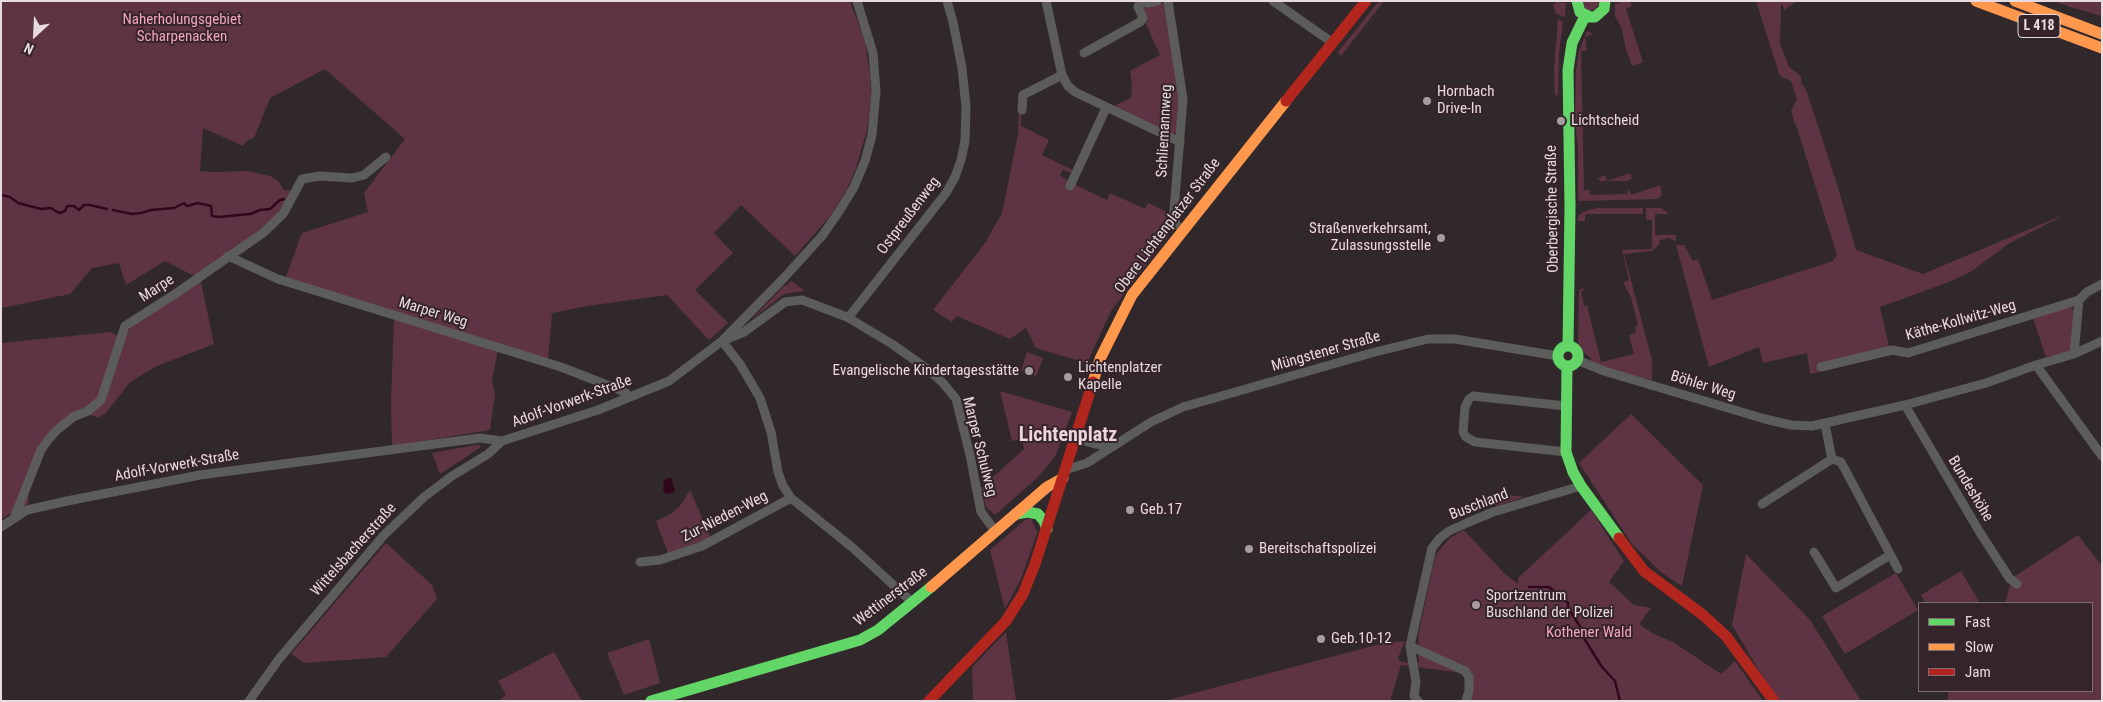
<!DOCTYPE html>
<meta charset="utf-8">
<style>
body{margin:0}
#map{position:relative;width:2103px;height:702px;overflow:hidden;background:#31282b;font-family:"Roboto Condensed",sans-serif}
canvas{display:block}
.frame{position:absolute;inset:0;border:2px solid #e7dbdf;pointer-events:none}
.legend{position:absolute;left:1918px;top:602px;width:175px;height:90px;box-sizing:border-box;background:#35242a;border:1px solid #7c6d72;margin:0;padding:6px 9px;list-style:none;font-size:15px;color:#e7dbdf}
.legend li{display:flex;align-items:center;gap:10px;height:25px}
.legend b{width:25px;border:1px solid #7c6d72}
.north{position:absolute;left:10px;top:10px;width:50px;height:50px;-webkit-text-stroke:4px #35242a;paint-order:stroke;rotate:205deg;font-size:14px;font-weight:700;line-height:20px;text-align:center;color:#e7dbdf}
.north::after{content:'';display:block;margin:auto;width:18px;height:22px;background:#e7dbdf;clip-path:polygon(50% 0,100% 100%,50% 72%,0 100%)}
</style>
<div id="map">
<canvas width="2103" height="702"></canvas>
<div class="frame"></div>
<ul class="legend">
<li><b style="height:6px;background:#63d668"></b>Fast</li>
<li><b style="height:6px;background:#ff974d"></b>Slow</li>
<li><b style="height:6px;background:#b3261e"></b>Jam</li>
</ul>
<div class="north">N</div>
</div>
<script>
const ctx = document.querySelector('canvas').getContext('2d');
ctx.lineJoin = 'round';
function fill(path, color) { ctx.fillStyle = color; ctx.fill(path, 'evenodd'); }
const poly = rows => new Path2D(rows.map(r => 'M' + r).join(''));
function stroke(path, color, width, dash) { ctx.strokeStyle = color; ctx.lineWidth = width; ctx.lineCap = dash ? 'butt' : 'round'; ctx.setLineDash(dash || []); ctx.stroke(path); }
function drawText(font, color, halo, rows, align = 'center') {
  ctx.font = font + ' "Roboto Condensed",sans-serif'; ctx.lineWidth = 4; ctx.setLineDash([]); ctx.textBaseline = 'middle'; ctx.strokeStyle = halo; ctx.fillStyle = color; for (const [text, x, y, turn = 0] of rows) {
    ctx.save(); ctx.translate(x, y); ctx.rotate((+turn || 0) * Math.PI / 180); ctx.textAlign = isNaN(turn) ? turn : align; if (halo) ctx.strokeText(text, 0, 0); ctx.fillText(text, 0, 0); ctx.restore();
  }
}
const green = poly([
 [1,1,850,1,865,41,870,75,871,96,867,130,856,168,847,189,831,215,795,256,741,205,714,233,733,253,695,290,728,323,709,340,667,295,587,306,552,313,548,360,499,344,492,380,495,394,490,430,392,446,391,401,394,318,284,282,302,233,368,212,364,193,405,139,325,69,270,98,254,138,248,140,243,146,203,128,200,171,214,172,247,171,270,176,278,181,284,190,291,191,280,213,200,278,214,344,157,366,130,382,106,413,98,418,87,413,58,433,43,454,29,489,28,504,1,519,1,343,111,332,123,339,130,328,200,279,165,261,126,285,119,263,92,268,70,294,1,308],
 [1379,1,1384,1,1341,56,1338,52],
 [1583,1,1598,1,1599,4,1595,9,1590,11,1585,8],
 [1623,1,1629,1,1632,6,1626,9,1643,62,1632,66,1625,46,1622,28,1615,17,1615,4],
 [1756,1,1797,1,1784,10,1783,5,1781,5,1780,44,1789,67,1801,76,1801,83,1806,90,1837,184,1856,250,1923,274,2068,213,2008,244,1972,271,1949,282,1880,307,1891,355,1810,374,1807,353,1763,363,1759,347,1709,367,1676,245,1684,245,1693,261,1698,259,1712,300,1833,261,1837,255,1796,125,1797,123,1795,124,1791,111,1797,99,1791,81,1780,76],
 [2054,1,2102,1,2102,16,2070,7],
 [1556,2,1566,3,1565,17,1556,14,1553,5],
 [1164,3,1180,94,1176,133,1172,135,1112,107,1131,98,1132,85,1130,71,1160,55,1145,22,1148,21,1141,7],
 [1558,19,1563,22,1559,53,1558,94,1555,96,1554,68],
 [1587,31,1593,34,1585,37,1587,51,1581,51,1584,190,1590,190,1590,195,1627,194,1629,189,1631,195,1660,185,1662,194,1658,199,1578,201,1578,150,1575,121,1576,70,1579,51],
 [1019,112,1021,112,1021,126,1049,140,1042,155,1073,170,1071,173,1063,170,1060,175,1068,181,1066,187,1071,189,1074,184,1107,200,1110,193,1145,209,1148,203,1165,211,1166,215,1169,232,1168,236,1111,311,1087,363,1036,348,1026,328,1010,339,957,316,952,322,933,310,985,243,1002,213,1018,135],
 [1630,173,1632,179,1626,181,1600,181,1598,178,1605,175,1607,181],
 [1597,208,1643,208,1643,214,1585,214,1585,221,1578,221,1578,216,1583,212],
 [1646,208,1661,208,1669,214,1655,214,1655,235,1676,235,1676,241,1668,238,1660,240,1659,245,1652,251,1624,254,1652,360,1652,380,1617,372,1590,361,1591,358,1583,352,1578,343,1579,290,1584,288,1583,291,1581,292,1584,306,1587,306,1601,362,1634,354,1629,335,1636,333,1635,327,1638,325,1631,297,1623,282,1629,280,1622,250,1616,250,1652,249,1652,220,1646,220],
 [791,281,805,291,784,294,751,320,784,286,786,286],
 [2070,306,2074,311,2071,349,2069,352,2046,357,2033,318],
 [1027,352,1043,358,1036,376,1021,371],
 [1000,391,1072,412,1055,457,1036,479,995,515,986,507,981,488,1024,449,1022,439,1012,441],
 [1631,414,1703,485,1682,586,1662,573,1632,544,1579,463],
 [477,445,480,445,481,447,440,474,432,453],
 [690,490,711,538,668,553,656,521,671,514,680,506],
 [1501,494,1524,497,1496,506,1494,500],
 [1591,510,1624,561,1609,582,1634,605,1651,608,1639,624,1652,633,1673,642,1721,674,1735,661,1763,701,1469,701,1472,679,1419,647,1418,636,1434,562,1437,553,1450,538,1464,530,1504,573,1518,584,1518,578],
 [1031,518,1036,530,1038,531,1021,579,1005,609,990,550,1025,520],
 [2078,535,2102,566,2102,701,1947,701,1949,691,2092,691,2092,603,2005,603,2012,578],
 [386,543,432,585,437,599,386,657,304,663,291,654],
 [1746,554,1810,620,1861,701,1777,701,1732,625],
 [1961,571,1980,603,1926,603,1921,595],
 [1896,573,1918,610,1845,654,1822,616],
 [1006,632,1016,701,973,701,972,667],
 [649,639,660,683,624,695,607,653],
 [1405,641,1398,658,1399,661,1416,665,1419,661,1418,653,1463,673,1401,665,1390,701,1164,701,1384,643],
 [554,652,582,701,498,701,506,695,498,681]
]);
const water = poly([
 [671,477,675,490,673,493,667,494,663,491,664,485,663,481]
]);
const stream = poly([
 [1,195,10,197,18,203,41,209,51,208,59,213,65,211,67,206,74,206,79,210,84,205,90,205,107,209],
 [113,210,132,214,141,213,151,210,174,208,184,203,187,206,198,203,211,206,212,216,219,217,250,214,260,210,270,209,280,200,284,199],
 [1529,587,1549,587,1568,603,1568,608,1581,628,1585,640,1602,667,1615,681,1620,701]
]);
const street = poly([
 [1046,1,1062,75,1068,86,1075,92,1180,142],
 [1139,1,1148,3,1157,1],
 [1168,1,1183,99,1174,210,1174,218,1177,226,1183,229],
 [1273,1,1333,43],
 [1084,53,1140,22,1143,18,1138,7,1140,2],
 [1022,110,1023,95,1062,75],
 [1070,186,1106,108],
 [228,256,278,279,561,367,620,390,626,393,629,397],
 [848,318,946,193,955,177,961,160,965,141,966,107,962,68,953,22,947,1],
 [727,339,744,332,785,302,802,300,847,317,892,344,926,368,943,383,956,399,970,455,981,512,996,532],
 [722,341,740,364,760,398,771,432,778,472,783,486,791,498,853,548,913,603],
 [2074,354,2079,300],
 [1577,360,1604,371,1765,419,1791,425,1812,426,1905,405,1986,383,2036,365,2074,354,2102,341],
 [2036,365,2102,456],
 [1821,367,1892,350,1908,353,2079,300,2087,292,2102,284],
 [1905,405,1979,531,2010,579,2017,584],
 [1566,406,1473,396,1469,399,1465,407,1463,432,1466,437,1475,442,1566,452],
 [1825,424,1832,459,1841,462,1898,569],
 [1075,438,1095,444,1113,446],
 [1065,470,1087,463,1151,422,1183,407,1375,352,1428,339,1455,339,1558,356],
 [1762,504,1832,459],
 [14,518,41,450,48,440,56,431,73,417,88,411,101,400,125,326,178,292,263,233,283,214,302,179,320,176,352,178,364,175,386,157],
 [1,527,27,510,67,501,200,475,480,438,502,441,598,410,669,381,722,341,782,280,822,236,840,210,854,187,865,161,872,135,876,91,873,53,857,1],
 [1814,552,1836,588,1890,555],
 [640,562,660,560,702,546,791,498],
 [1410,646,1416,682,1414,696,1418,701],
 [249,701,279,659,384,535,424,497,452,476,488,454,502,441],
 [1466,701,1469,691,1469,677,1465,671,1410,646,1432,548,1440,538,1449,531,1469,522,1493,512,1581,486]
]);
const fast = poly([
 [1577,1,1580,12,1590,17,1595,17,1604,9,1605,1],
 [1568,346,1570,207,1568,70,1572,43,1585,16],
 '1558 356a10 10 0 1 1 20 0a10 10 0 1 1-20 0Z',
 [1567,366,1566,452,1573,472,1581,486,1619,538],
 [1016,514,1028,512,1038,514,1044,521,1047,529],
 [651,701,860,640,878,630,931,587]
]);
const slow = poly([
 [1976,1,2102,48],
 [2015,1,2102,34],
 [1093,382,1100,359,1132,295,1286,101],
 [931,587,1047,487,1063,478]
]);
const jam = poly([
 [1286,101,1366,1],
 [1619,538,1644,571,1703,615,1726,636,1774,701],
 [929,701,1006,621,1023,594,1035,564,1093,382]
]);
const markers = [
 [1427,101,5,"#a79ca0"],
 [1561,121,5,"#a79ca0"],
 [1441,238,5,"#a79ca0"],
 [1029,371,5,"#a79ca0"],
 [1068,377,5,"#a79ca0"],
 [1130,510,5,"#a79ca0"],
 [1249,549,5,"#a79ca0"],
 [1476,605,5,"#a79ca0"],
 [1321,639,5,"#a79ca0"]
];
const shields = [
 [2039,26,42]
];
const shieldNames = [
 ["L 418",2039,26]
];
const parkNames = [
 ["Naherholungsgebiet",182,20],
 ["Scharpenacken",182,37],
 ["Kothener Wald",1589,633]
];
const poiNames = [
 ["Hornbach",1437,92],
 ["Drive-In",1437,109],
 ["Lichtscheid",1571,121],
 ["Straßenverkehrsamt,",1431,229,"right"],
 ["Zulassungsstelle",1431,246,"right"],
 ["Lichtenplatzer",1078,368],
 ["Kapelle",1078,385],
 ["Evangelische Kindertagesstätte",1019,371,"right"],
 ["Geb.17",1140,510],
 ["Bereitschaftspolizei",1259,549],
 ["Sportzentrum",1486,596],
 ["Buschland der Polizei",1486,613],
 ["Geb.10-12",1331,639]
];
const streetNames = [
 ["Schliemannweg",1165,131,-87],
 ["Oberbergische Straße",1553,209,-91],
 ["Ostpreußenweg",909,216,-53],
 ["Obere Lichtenplatzer Straße",1168,226,-53],
 ["Marpe",157,289,-33],
 ["Marper Weg",433,313,17],
 ["Käthe-Kollwitz-Weg",1961,321,-16],
 ["Müngstener Straße",1326,352,-16],
 ["Böhler Weg",1703,386,17],
 ["Adolf-Vorwerk-Straße",572,402,-20],
 ["Marper Schulweg",979,447,76],
 ["Adolf-Vorwerk-Straße",177,466,-10],
 ["Bundeshöhe",1970,489,59],
 ["Buschland",1479,505,-21],
 ["Zur-Nieden-Weg",725,517,-27],
 ["Wittelsbacherstraße",354,550,-48],
 ["Wettinerstraße",891,597,-37]
];
const districtNames = [
 ["Lichtenplatz",1068,436]
];
fill(green, '#5e3445');
fill(water, '#31071c');
stroke(stream, '#31071c', 2.5);
stroke(street, '#5c5c5b', 9);
stroke(fast, '#63d668', 11);
stroke(slow, '#ff974d', 11);
stroke(jam, '#b3261e', 11);
for (const [x, y, r, color] of markers) { const dot = new Path2D(); dot.arc(x, y, r, 0, 2 * Math.PI); ctx.fillStyle = color; ctx.fill(dot); stroke(dot, '#35242a', 2); }
for (const [x, y, w] of shields) { const box = new Path2D(); box.roundRect(x - w / 2, y - 11.5, w, 23, 4); ctx.fillStyle = '#35242a'; ctx.fill(box); stroke(box, '#e7dbdf', 1); }
drawText('bold 14px', '#e7dbdf', null, shieldNames);
drawText('15px', '#f4a4c2', '#35242a', parkNames);
drawText('15px', '#e7dbdf', '#35242a', poiNames, 'left');
drawText('15px', '#e7dbdf', '#35242a', streetNames);
drawText('bold 20px', '#edd5dd', '#35242a', districtNames);
</script>
